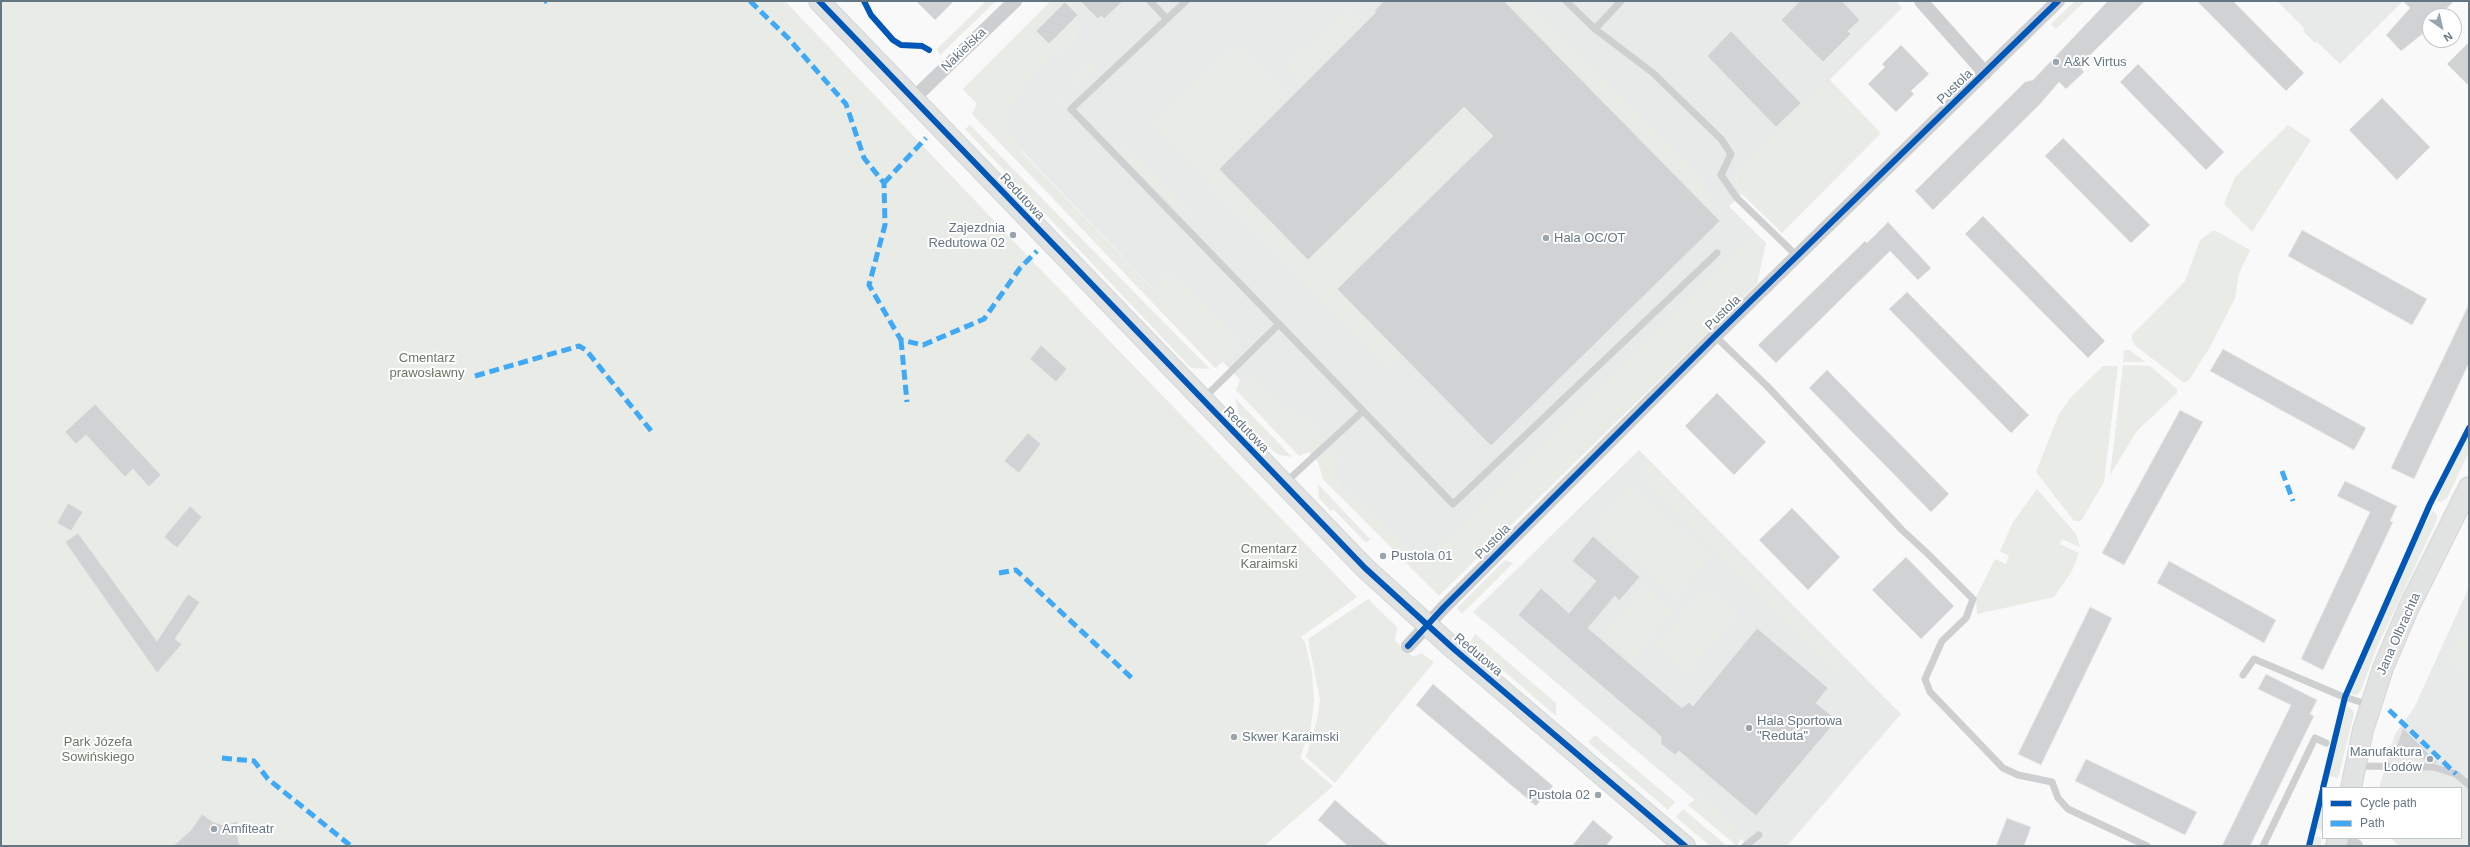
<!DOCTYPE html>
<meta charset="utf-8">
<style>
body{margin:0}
#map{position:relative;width:2470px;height:847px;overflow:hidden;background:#f9f9f9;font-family:Arial,sans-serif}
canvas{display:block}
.frame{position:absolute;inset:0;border:2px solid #657683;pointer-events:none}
.legend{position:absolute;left:2322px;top:787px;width:140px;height:52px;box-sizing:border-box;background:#fff;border:1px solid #c1c8cd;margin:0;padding:5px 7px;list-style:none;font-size:12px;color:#657683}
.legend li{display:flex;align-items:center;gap:8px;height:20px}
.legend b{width:20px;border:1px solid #c1c8cd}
.north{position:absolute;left:2422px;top:8px;width:40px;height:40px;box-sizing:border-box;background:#fff;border:1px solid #c1c8cd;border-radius:50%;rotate:146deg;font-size:11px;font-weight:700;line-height:16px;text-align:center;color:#657683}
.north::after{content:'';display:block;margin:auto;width:14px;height:18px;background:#99a4ac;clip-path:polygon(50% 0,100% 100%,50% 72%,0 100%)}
</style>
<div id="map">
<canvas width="2470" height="847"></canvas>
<div class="frame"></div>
<ul class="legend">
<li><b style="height:5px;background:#0057b8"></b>Cycle path</li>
<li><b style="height:5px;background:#3fa9f5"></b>Path</li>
</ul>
<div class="north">N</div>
</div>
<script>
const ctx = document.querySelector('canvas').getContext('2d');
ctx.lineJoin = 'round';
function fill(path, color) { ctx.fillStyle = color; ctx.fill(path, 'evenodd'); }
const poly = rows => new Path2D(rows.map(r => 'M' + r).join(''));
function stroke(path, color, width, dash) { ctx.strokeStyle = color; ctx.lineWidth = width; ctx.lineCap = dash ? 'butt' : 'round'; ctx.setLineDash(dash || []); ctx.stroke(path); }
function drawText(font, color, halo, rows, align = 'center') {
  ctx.font = font + ' Arial,sans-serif'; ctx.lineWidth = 4; ctx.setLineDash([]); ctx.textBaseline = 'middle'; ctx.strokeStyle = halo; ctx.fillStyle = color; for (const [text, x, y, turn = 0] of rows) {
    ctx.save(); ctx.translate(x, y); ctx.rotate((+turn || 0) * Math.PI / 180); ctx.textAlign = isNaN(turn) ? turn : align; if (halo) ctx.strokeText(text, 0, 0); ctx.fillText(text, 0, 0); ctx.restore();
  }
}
const built = poly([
 [1051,1,1075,4,1078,1,1896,1,1902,8,1736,173,1737,186,1742,194,1729,206,1766,243,1426,575,963,89],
 [2277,1,2403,1,2340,64,2317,42,2315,43,2303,31,2305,29],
 [1639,450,1901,714,1787,846,1749,846,1473,612],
 [2469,587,2469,846,2399,846,2391,838,2461,838,2461,788,2379,788,2395,734,2414,708]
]);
const green = poly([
 [1,1,785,1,1041,270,1357,597,1301,637,1305,642,1312,672,1314,701,1311,727,1300,758,1333,786,1264,846,1,846],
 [986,1,996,1,940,55,937,49],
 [1051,1,1078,1,1075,4,1078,15,1076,40,1045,62,1019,92,1006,116,1010,133,1021,151,1155,291,1161,276,1173,275,1182,280,1235,335,1237,348,1217,367,1215,368,972,114,977,104,963,89],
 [1504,1,1528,1,1699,175,1720,221],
 [2075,1,2085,1,2056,29,2051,24],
 [1345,10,1363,25,1304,83,1286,66],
 [1236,44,1289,98,1219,169,1307,260,1464,107,1493,136,1337,289,1403,357,1385,366,1150,123],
 [1096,60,1098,65,1090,74,1080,79,1078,85,1070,90,1066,90,1062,94,1062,100,1056,102,1051,108,1047,106,1071,84,1073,78,1081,74,1084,66],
 [1829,79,1881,133,1782,233,1742,194,1737,186,1736,173],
 [970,125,1132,290,1210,369,1191,368,965,129],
 [2288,125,2311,140,2252,232,2224,204,2235,177],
 [1107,140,1136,154,1203,225,1182,210,1178,212],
 [2212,231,2216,231,2250,250,2239,274,2235,298,2210,347,2189,380,2184,383,2136,346,2132,341,2132,335,2185,281,2200,240],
 [1756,234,1766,243,1757,284,1439,596,1323,479,1318,462,1309,452,1299,456,1236,390,1240,380,1254,375,1292,414,1305,414,1324,437,1325,452,1329,448,1336,450,1340,456,1334,479,1411,549,1426,553,1441,545],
 [2124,350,2130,350,2145,362,2123,362],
 [2123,365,2150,366,2177,389,2177,393,2137,431,2110,475],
 [2103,366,2118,366,2104,482,2081,521,2074,521,2036,472,2059,414,2071,397],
 [1235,398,1292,457,1280,455,1273,451,1239,415],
 [2469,434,2469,452,2447,498,2441,502,2437,501,2442,488],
 [1648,462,1845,662,1834,672,1638,472],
 [1318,484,1370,539,1366,543,1333,509,1331,511,1319,498],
 [1629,486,1711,556,1676,597,1594,527],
 [2037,489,2076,534,2080,547,2062,539,2060,544,2079,553,2072,571,2054,597,1977,614,1976,597,1995,559,2006,564,2009,556,2000,551,2013,522],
 [2433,511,2437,515,2437,520,2378,645,2361,690,2357,695,2350,694,2376,630,2425,524],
 [1505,560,1513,563,1462,614,1457,608],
 [1645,586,1673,610,1631,661,1601,637],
 [1705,587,1737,614,1688,672,1656,646],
 [1368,599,1397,627,1395,641,1413,657,1421,653,1434,662,1335,783,1306,757,1317,720,1320,700,1308,639],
 [2469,618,2469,697,2463,685,2459,663,2449,658],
 [1475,634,1556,703,1556,716,1470,642],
 [2347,706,2351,708,2354,714,2338,778,2329,776],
 [1595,735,1675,802,1668,810,1588,742],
 [1700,795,1738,828,1741,838,1737,846,1688,805],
 [2323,799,2323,832,2316,828],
 [1683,809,1727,846,1710,846,1676,817],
 [2317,836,2322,838,2320,846,2311,846,2314,838]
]);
const building = poly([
 [916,1,954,1,935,20,916,1],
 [1080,1,1123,1,1104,19,1101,16,1098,19,1080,1],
 [1384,1,1504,1,1720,221,1491,446,1337,289,1493,136,1464,107,1308,260,1219,169,1376,12,1374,11,1384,1],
 [1800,1,1842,1,1860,20,1848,31,1851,34,1823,62,1781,20,1800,1],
 [2108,1,2145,1,2079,66,2084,72,2066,89,2059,82,2040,104,1933,210,1915,191,2025,82,2033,80,2108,1],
 [2197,1,2233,1,2304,73,2286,91,2197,1],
 [2403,1,2454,1,2439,16,2430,16,2430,28,2401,51,2386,35,2410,8,2403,1],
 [1065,2,1078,15,1049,44,1036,31,1065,2],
 [1731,31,1801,103,1776,127,1707,56,1731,31],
 [2469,42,2469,86,2447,64,2469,42],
 [1901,45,1929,74,1911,91,1914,94,1896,112,1868,84,1885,67,1882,64,1901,45],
 [2138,64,2224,152,2206,170,2120,82,2138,64],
 [2382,98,2430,147,2397,180,2349,130,2382,98],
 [2063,138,2150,225,2131,243,2045,156,2063,138],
 [1983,216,2105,341,2088,358,1965,234,1983,216],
 [1888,222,1931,268,1918,280,1890,251,1776,363,1758,345,1865,241,1867,243,1888,222],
 [2302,230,2427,299,2412,325,2288,256,2302,230],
 [1907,292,2029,415,2011,433,1889,309,1907,292],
 [2469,304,2469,363,2414,479,2391,468,2469,304],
 [1041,345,1067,369,1056,382,1030,359,1041,345],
 [2223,349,2366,428,2354,450,2210,371,2223,349],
 [1827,370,1949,494,1931,512,1809,388,1827,370],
 [1717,393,1766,442,1734,475,1685,426,1717,393],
 [95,404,161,475,149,487,133,469,125,477,86,435,76,444,65,432,95,404],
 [2180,410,2203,422,2124,565,2102,553,2180,410],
 [1028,433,1041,444,1019,473,1004,461,1028,433],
 [2345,481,2397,506,2390,521,2393,522,2323,670,2301,659,2370,512,2337,496,2345,481],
 [68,503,83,512,71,531,57,523,68,503],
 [190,506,202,517,177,548,164,537,190,506],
 [1792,508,1840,557,1808,590,1759,540,1792,508],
 [78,533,157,641,188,594,200,602,175,639,182,644,157,673,65,542,78,533],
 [1593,536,1640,577,1619,601,1615,596,1588,628,1682,708,1689,702,1693,706,1757,628,1828,688,1816,703,1837,720,1756,816,1679,751,1675,755,1661,744,1661,737,1656,732,1518,615,1541,588,1569,613,1596,581,1572,561,1593,536],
 [1906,557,1954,606,1921,639,1872,590,1906,557],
 [2169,561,2276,620,2264,643,2157,583,2169,561],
 [2090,607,2112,618,2041,765,2018,754,2090,607],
 [2266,674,2317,700,2310,714,2314,716,2250,846,2222,846,2291,705,2258,689,2266,674],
 [1433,684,1553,786,1536,806,1416,705,1433,684],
 [2403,728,2439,764,2414,757,2392,759,2403,728],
 [2086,759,2197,812,2185,835,2075,781,2086,759],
 [1335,800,1352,815,1389,846,1348,846,1318,820,1335,800],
 [202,814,213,822,224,825,238,821,236,831,240,846,173,846,191,830,202,814],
 [2007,818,2031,827,2024,846,1996,846,2007,818],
 [1593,820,1613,837,1606,846,1572,846,1593,820]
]);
const lane = poly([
 [1150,1,1167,19],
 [1186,1,1071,109,1453,504,1717,253],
 [1566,1,1595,29,1653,73,1721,139,1731,154,1721,175,1737,198,1797,256],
 [1595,29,1621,1],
 [1715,336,1767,386,1902,530,1927,553,1973,599,1966,618,1942,641,1925,679,1930,692,2003,768,2018,775,2052,782,2058,798,2068,809,2147,846],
 [1204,398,1279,324],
 [1285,483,1363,411],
 [2243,675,2254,659,2339,695,2369,705],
 [2357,766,2433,767,2456,774,2469,785],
 [1745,846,1759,835],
 [2263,846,2315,738,2326,743]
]);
const street = poly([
 [1921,1,1985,73],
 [914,98,1015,1],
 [1408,646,1444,607,1715,336,2058,1],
 [2337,840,2356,846]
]);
const secondary = poly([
 [819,1,1365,568,1455,650,1685,846],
 [2351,788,2363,730,2383,668,2408,609,2469,487],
 [2336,846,2338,838]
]);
const quiet = poly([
 [544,1,547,1],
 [750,1,788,38,846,104,864,158,884,183,885,225,869,285,901,340,923,345,984,319,1020,268,1037,251],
 [884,183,926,138],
 [901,340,907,402],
 [475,376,579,346,586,350,652,432],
 [2282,471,2293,501],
 [999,573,1016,570,1135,681],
 [2389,710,2456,774],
 [222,758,254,761,268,779,351,846]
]);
const cycleway = poly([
 [819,1,1365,568,1455,650,1685,846],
 [864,1,871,15,893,40,901,45,922,46,929,50],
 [1408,646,1444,607,1715,336,2058,1],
 [2323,788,2345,697,2430,504,2469,428],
 [2309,846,2323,789]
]);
const markers = [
 [2056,62,4,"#99a4ac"],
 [1013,235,4,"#99a4ac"],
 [1546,238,4,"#99a4ac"],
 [1383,556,4,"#99a4ac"],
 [1749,728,4,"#99a4ac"],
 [1234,737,4,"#99a4ac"],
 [2430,759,4,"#99a4ac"],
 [1598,795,4,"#99a4ac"],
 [214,829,4,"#99a4ac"]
];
const streetNames = [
 ["Nakielska",964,50,-44],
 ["Pustola",1955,87,-44],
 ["Redutowa",1022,197,47],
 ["Pustola",1723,313,-44],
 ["Redutowa",1246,430,46],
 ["Pustola",1493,542,-45],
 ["Jana Olbrachta",2399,634,-66],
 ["Redutowa",1478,655,40]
];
const poiNames = [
 ["A&K Virtus",2064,62],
 ["Zajezdnia",1005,228,"right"],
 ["Redutowa 02",1005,243,"right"],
 ["Hala OC/OT",1554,238],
 ["Pustola 01",1391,556],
 ["Hala Sportowa",1757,721],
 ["\"Reduta\"",1757,736],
 ["Skwer Karaimski",1242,737],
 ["Manufaktura",2422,752,"right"],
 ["Lodów",2422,767,"right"],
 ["Pustola 02",1590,795,"right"],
 ["Amfiteatr",222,829]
];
const parkNames = [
 ["Cmentarz",427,358],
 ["prawosławny",427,373],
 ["Cmentarz",1269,549],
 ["Karaimski",1269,564],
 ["Park Józefa",98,742],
 ["Sowińskiego",98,757]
];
fill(built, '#e8e9e9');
fill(green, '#e8ebe6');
fill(building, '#d0d2d3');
stroke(building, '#e8e8e8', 1);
stroke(secondary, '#d5d6d7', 22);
stroke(lane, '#cecfd0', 7);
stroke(street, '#cecfd0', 14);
stroke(secondary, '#e1e2e2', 20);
stroke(quiet, '#3fa9f5', 5, [10, 5]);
stroke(cycleway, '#0057b8', 6);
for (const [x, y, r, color] of markers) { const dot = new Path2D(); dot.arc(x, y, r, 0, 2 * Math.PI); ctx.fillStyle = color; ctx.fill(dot); stroke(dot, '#fff', 1.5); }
drawText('13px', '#657683', '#fff', streetNames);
drawText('13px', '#657683', '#fff', poiNames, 'left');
drawText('13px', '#687a64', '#fff', parkNames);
</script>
